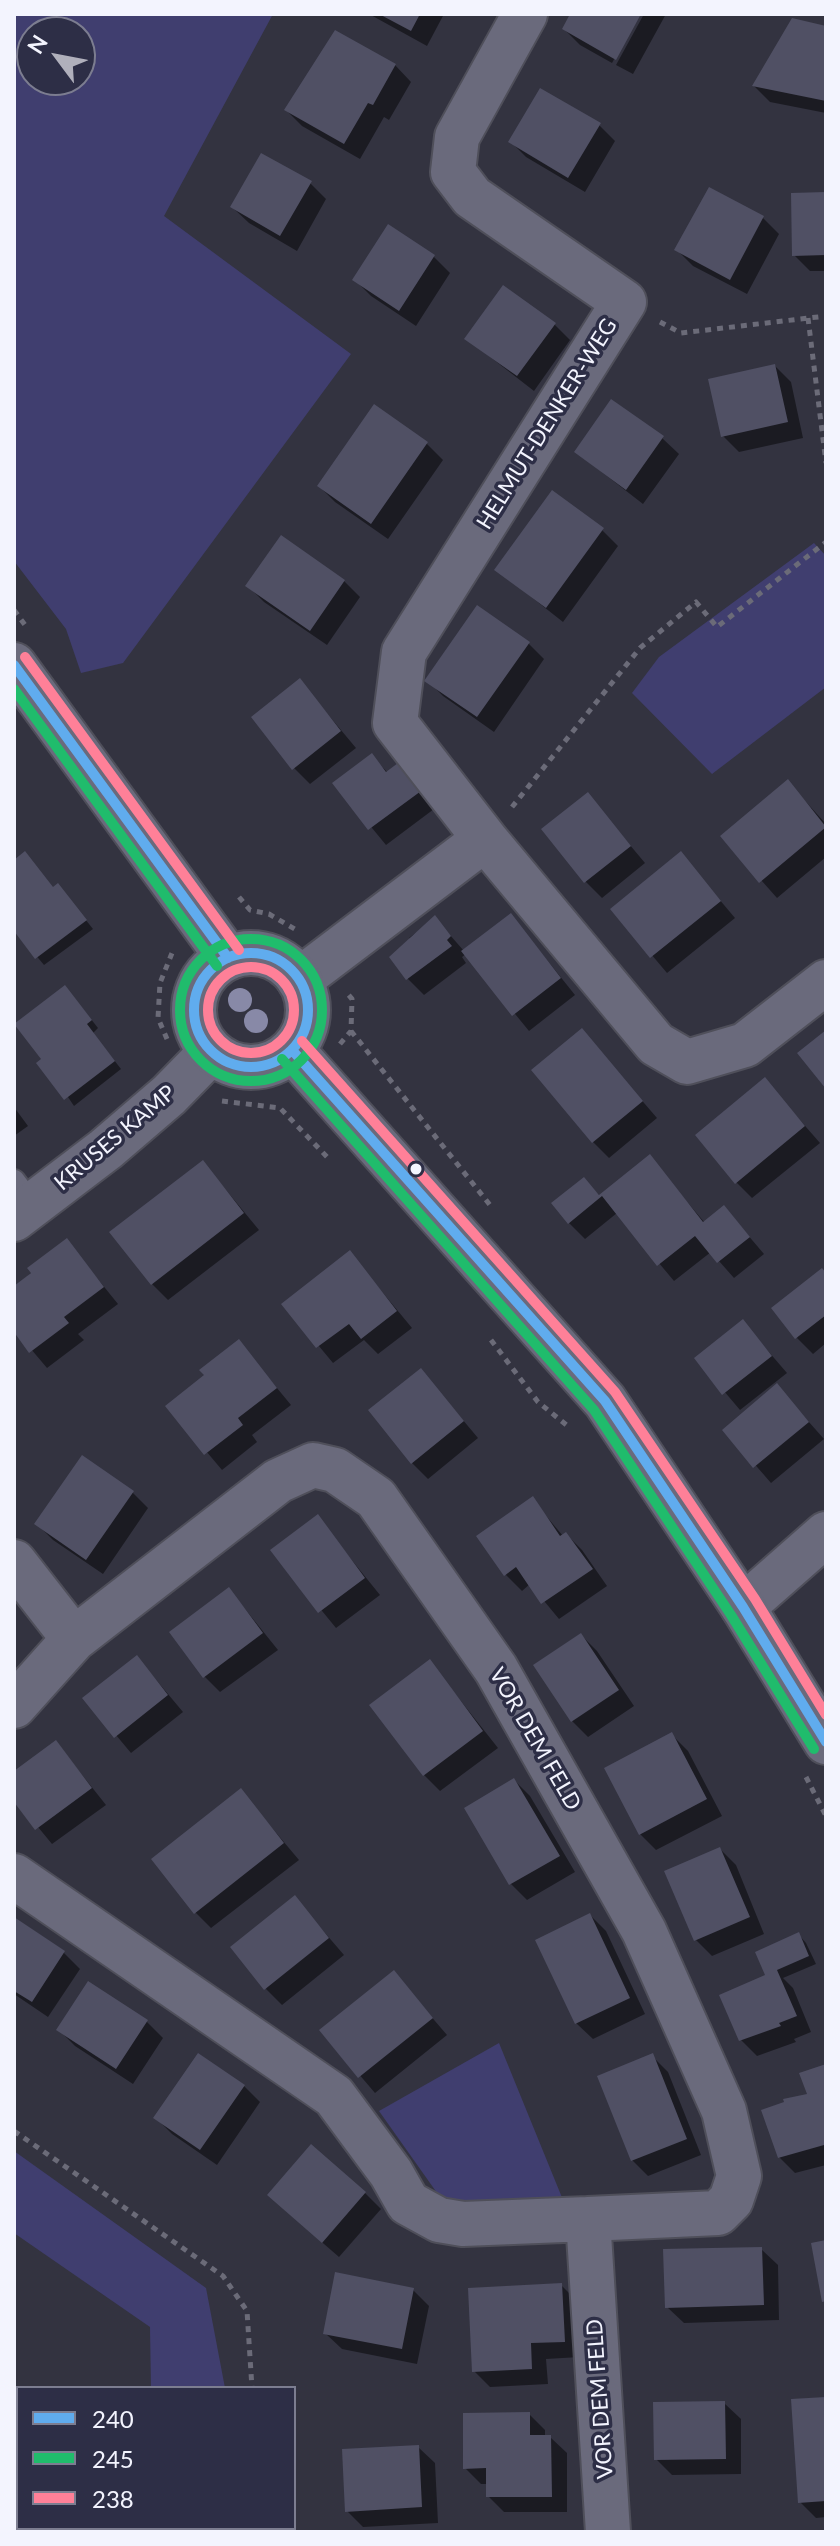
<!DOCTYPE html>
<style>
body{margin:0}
#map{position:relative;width:840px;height:2546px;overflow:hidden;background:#333340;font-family:Lato,sans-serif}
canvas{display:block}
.frame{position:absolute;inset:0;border:16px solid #f3f4fe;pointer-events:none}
.legend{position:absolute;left:16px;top:2386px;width:280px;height:144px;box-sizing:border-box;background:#2d2e46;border:2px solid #7c7d90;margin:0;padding:10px 14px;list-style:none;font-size:24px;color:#f3f4fe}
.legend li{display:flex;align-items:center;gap:16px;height:40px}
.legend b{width:40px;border:2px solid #7c7d90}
.north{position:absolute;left:16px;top:16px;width:80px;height:80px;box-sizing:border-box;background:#2d2e46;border:2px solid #7c7d90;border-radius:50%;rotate:302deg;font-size:22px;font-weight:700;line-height:32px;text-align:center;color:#f3f4fe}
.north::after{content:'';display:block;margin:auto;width:28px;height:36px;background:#b0b0bc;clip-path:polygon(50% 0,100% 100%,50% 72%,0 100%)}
</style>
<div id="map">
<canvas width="840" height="2546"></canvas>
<div class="frame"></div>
<ul class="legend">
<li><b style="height:10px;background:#60acee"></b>240</li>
<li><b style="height:10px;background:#20bc6c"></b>245</li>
<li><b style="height:10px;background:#ff8098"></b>238</li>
</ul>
<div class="north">N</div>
</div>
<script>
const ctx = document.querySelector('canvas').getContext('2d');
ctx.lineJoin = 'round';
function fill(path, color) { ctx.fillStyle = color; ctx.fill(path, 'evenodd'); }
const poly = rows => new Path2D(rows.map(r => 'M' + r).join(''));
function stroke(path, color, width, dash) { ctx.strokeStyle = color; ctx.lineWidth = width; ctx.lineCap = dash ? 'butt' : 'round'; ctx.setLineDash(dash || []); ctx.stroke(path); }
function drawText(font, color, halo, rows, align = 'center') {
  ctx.font = font + ' Lato,sans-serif'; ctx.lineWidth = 7; ctx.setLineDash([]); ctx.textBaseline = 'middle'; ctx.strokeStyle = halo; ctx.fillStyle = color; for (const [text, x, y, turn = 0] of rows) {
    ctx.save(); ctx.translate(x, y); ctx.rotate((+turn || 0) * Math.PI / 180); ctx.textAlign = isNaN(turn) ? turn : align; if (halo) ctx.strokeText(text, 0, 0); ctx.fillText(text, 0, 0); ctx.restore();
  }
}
const green = poly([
 [14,14,273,14,164,216,351,354,123,663,81,673,66,629,14,561],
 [32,32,80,32,80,80,32,80],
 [814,543,826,556,826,687,712,774,632,693,659,657],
 [499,2043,563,2200,447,2207,379,2111],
 [14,2151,206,2288,225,2388,151,2388,150,2327,14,2233]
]);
const shadow = poly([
 [369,14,444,14,427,46],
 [572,14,639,14,612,63,580,45,564,29],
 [644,14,666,14,633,74,616,65],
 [826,28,826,113,770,102,754,86],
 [395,65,411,82,389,120,384,117,360,159,302,126,286,110],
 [599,125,615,141,585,192,526,157,510,141],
 [310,183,326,199,297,251,249,223,232,207],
 [826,194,826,271,810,271,794,255],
 [763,218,779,234,747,294,693,266,677,250],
 [389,227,434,257,450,273,416,326,371,296,355,280],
 [554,324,570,340,534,391,467,339],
 [775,366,791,382,803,438,739,452,723,436],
 [374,407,427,444,443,460,388,539,335,502,319,486],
 [662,438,679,454,643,504,576,452],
 [602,530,618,546,563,622,497,570],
 [281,538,344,581,360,597,327,645,264,602,248,586],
 [528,643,544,659,494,732,443,696,427,680],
 [300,681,356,748,310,784,294,768],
 [372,756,388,773,446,800,386,845,335,783],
 [788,782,826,824,826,857,777,898,722,836],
 [588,795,645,863,602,898,586,882],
 [681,854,735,918,667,973,613,909],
 [14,862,54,889,58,885,93,929,44,965,14,929],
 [511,915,575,995,529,1031,466,954,462,957,466,963,424,995,408,979,412,942,409,938,435,918,464,951],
 [72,995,98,1028,93,1033,121,1069,74,1106,43,1060],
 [582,1031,657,1118,609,1158,593,1142],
 [765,1080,820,1143,752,1198,736,1182],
 [14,1107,28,1126,14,1136],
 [649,1157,705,1223,724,1207,764,1254,734,1278,711,1252,674,1281,617,1213,585,1239,569,1223,584,1179,600,1196],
 [203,1162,259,1230,168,1300,152,1284],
 [67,1241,118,1304,78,1334,84,1340,47,1368,14,1329,14,1288],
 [350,1253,412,1328,378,1354,364,1340,333,1363,284,1304],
 [826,1275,826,1343,813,1354,797,1338],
 [743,1322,787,1373,740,1410,696,1358],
 [239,1342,291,1405,252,1435,257,1442,222,1470,168,1406,207,1375],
 [421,1370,478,1438,428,1479,412,1463],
 [777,1386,824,1439,771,1483,725,1430],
 [132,1492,148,1508,103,1574,53,1540,37,1524],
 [532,1499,563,1536,566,1534,582,1550,607,1586,559,1619,530,1584,522,1591,506,1575],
 [317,1517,380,1595,336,1628,273,1551],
 [229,1589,278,1650,220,1692,204,1676],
 [581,1635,597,1651,634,1706,588,1737,572,1721],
 [137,1657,183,1712,131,1753,85,1698],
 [430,1662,498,1748,440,1791,424,1775],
 [672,1735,688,1751,722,1816,656,1850,640,1834],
 [56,1742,106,1805,52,1844,14,1798,14,1773],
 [514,1780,530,1796,575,1872,527,1900,511,1884,466,1809],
 [241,1791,299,1860,211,1928,195,1912],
 [720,1849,736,1865,764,1934,712,1956,696,1940],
 [295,1898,344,1955,282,2005,266,1989],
 [590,1915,606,1931,645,2014,593,2039,576,2023],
 [14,1920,64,1953,80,1969,48,2017,14,1994],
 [799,1935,806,1943,816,1964,783,1978,793,1988,811,2032,794,2039,796,2042,757,2056,741,2040,767,1976],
 [393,1972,447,2035,375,2093,322,2031],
 [89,1984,147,2022,163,2038,133,2084,75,2046,59,2030],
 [652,2056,668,2072,701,2155,648,2176,632,2160],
 [826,2066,826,2165,795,2173,779,2157,787,2103,809,2094,802,2074],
 [244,2086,260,2102,217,2165,172,2134,156,2118],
 [365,2193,381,2209,339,2257,286,2211],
 [761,2249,778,2265,779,2320,684,2323,667,2307],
 [561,2285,577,2301,580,2357,546,2359,548,2384,490,2387,474,2371],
 [413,2290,429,2306,417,2364,342,2349,325,2333],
 [826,2399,826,2517,816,2518,800,2502],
 [724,2403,741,2419,741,2474,672,2475,656,2459],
 [529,2414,545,2430,545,2437,550,2437,567,2453,567,2512,504,2512,488,2496,488,2484,481,2484,465,2468],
 [418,2447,435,2463,438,2523,363,2527,347,2511]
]);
const building = poly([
 [379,14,420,14,411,31],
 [570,14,641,14,616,60,562,29],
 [792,18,826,26,826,101,752,86],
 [335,30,396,64,373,105,368,103,344,144,284,110],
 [540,88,601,123,568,178,508,142],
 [261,153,312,181,280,236,230,207],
 [709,187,764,216,730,280,674,250],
 [826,192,826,255,792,256,791,193],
 [388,224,435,255,399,311,352,280],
 [503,285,556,323,517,376,464,339],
 [775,364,788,422,721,437,708,379],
 [611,399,664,436,626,490,574,452],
 [374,404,428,442,371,524,317,486],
 [552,490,604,528,546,608,494,570],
 [281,535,345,580,310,631,245,586],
 [477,605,530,642,477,717,424,681],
 [300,678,341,731,292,770,251,717],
 [372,753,386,772,410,754,432,783,368,830,332,783],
 [788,779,826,827,759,883,720,836],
 [588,792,631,846,584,883,541,829],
 [25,851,53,887,58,883,87,920,35,959,14,931,14,860],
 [681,851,721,901,650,958,610,909],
 [511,913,561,978,512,1016,461,951],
 [435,915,451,936,447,940,452,946,406,980,389,957],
 [65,985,92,1020,87,1024,115,1061,64,1100,36,1063,41,1059,14,1024],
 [582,1028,643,1101,592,1143,531,1070],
 [826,1030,826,1089,797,1053],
 [765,1077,805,1126,735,1184,695,1135],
 [650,1154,703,1222,724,1205,750,1237,717,1263,695,1236,657,1266,602,1196,568,1224,551,1203,584,1177,599,1195],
 [203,1160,244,1213,151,1285,109,1232],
 [67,1238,104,1287,64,1317,69,1323,29,1353,14,1332,14,1286,31,1273,27,1268],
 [350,1250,397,1311,361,1339,349,1324,316,1348,281,1304],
 [822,1268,826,1273,826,1315,795,1339,771,1308],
 [743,1319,772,1356,722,1395,694,1358],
 [239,1339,277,1388,238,1418,243,1425,204,1455,165,1406,204,1375,199,1370],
 [421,1368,464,1421,411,1464,368,1410],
 [777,1383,809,1422,753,1468,722,1430],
 [82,1455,134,1491,86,1560,34,1524],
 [533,1496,560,1536,566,1532,593,1569,541,1604,516,1567,504,1576,476,1536],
 [318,1514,365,1578,318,1613,270,1550],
 [229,1587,263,1633,203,1678,169,1632],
 [581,1633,619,1690,571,1722,533,1665],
 [137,1655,168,1695,114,1738,82,1698],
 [430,1659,483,1731,423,1776,369,1705],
 [672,1732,707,1799,639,1835,604,1768],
 [56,1740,92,1788,35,1830,14,1802,14,1771],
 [514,1778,560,1856,509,1885,464,1808],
 [241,1788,284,1843,194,1914,151,1859],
 [720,1847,750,1917,694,1941,664,1871],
 [295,1895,329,1938,264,1990,230,1947],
 [590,1913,630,1998,575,2024,535,1940],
 [14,1917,65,1951,32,2002,14,1991],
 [799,1932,809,1956,777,1970,797,2016,779,2023,781,2026,739,2041,719,1995,765,1975,755,1952],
 [394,1970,433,2018,358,2078,319,2030],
 [88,1981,148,2020,116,2069,56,2030],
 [198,2053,245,2085,200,2150,153,2118],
 [653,2053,687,2139,631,2161,597,2076],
 [826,2064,824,2145,778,2158,761,2110,784,2102,783,2099,807,2094,799,2073],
 [311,2144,366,2192,322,2243,267,2195],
 [826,2240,826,2301,822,2302,811,2243],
 [762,2247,764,2305,665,2308,663,2249],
 [335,2272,414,2288,402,2349,323,2334],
 [562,2283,565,2342,531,2343,532,2369,472,2372,468,2288],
 [826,2397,826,2501,798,2503,791,2399],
 [725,2401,726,2459,654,2460,653,2402],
 [530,2412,530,2435,551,2435,552,2497,486,2497,486,2468,463,2469,463,2413],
 [419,2445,422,2507,345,2512,342,2449]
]);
const path = poly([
 [808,318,826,463],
 [660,322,681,333,826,316],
 [14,610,25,625],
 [512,807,640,648,696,602,717,627,826,542],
 [239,897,250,910,269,914,298,931],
 [351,1031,490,1205],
 [167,1039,158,1018,160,983,172,953],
 [340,1044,351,1031,352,999,346,992],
 [222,1101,280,1108,330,1160],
 [491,1340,538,1402,569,1427],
 [806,1777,826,1816],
 [14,2131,223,2276,247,2311,252,2388],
 [282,2528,283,2532]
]);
const service = poly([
 [14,1181,32,1205]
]);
const minor = poly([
 [485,839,395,723,404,652,624,302,472,197,453,172,457,137,525,14],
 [299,980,485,839,656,1044,687,1062,745,1045,826,982],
 [14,1219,106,1149,169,1095,211,1052],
 [14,1562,74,1639,278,1481,313,1465,335,1470,376,1498,496,1669,644,1931,724,2111,739,2176,731,2200,718,2213,588,2219,608,2532],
 [743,1607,826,1534],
 [14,1706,74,1639],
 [14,1876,334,2096,391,2173,408,2203,439,2220,463,2224,588,2219]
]);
const tertiary = poly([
 [14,665,228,958],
 '194 1010a57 57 0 1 1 114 0a57 57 0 1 1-114 0Z',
 [292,1050,605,1401,743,1607,826,1742]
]);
const bus1 = poly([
 [14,665,228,958],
 '194 1010a57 57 0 1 1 114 0a57 57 0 1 1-114 0Z',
 [292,1050,605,1401,743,1607,826,1742]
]);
const bus2 = poly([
 [14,689,217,966],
 '180 1010a71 71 0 1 1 142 0a71 71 0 1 1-142 0Z',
 [282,1059,594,1410,731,1615,814,1749]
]);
const bus3 = poly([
 [25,657,239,950],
 '208 1010a43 43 0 1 1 86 0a43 43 0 1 1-86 0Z',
 [302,1041,615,1392,755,1599,826,1715]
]);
const trees = [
 [240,1000],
 [256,1021]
];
const markers = [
 [416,1169,7,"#f3f4fe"]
];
const streetNames = [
 ["HELMUT-DENKER-WEG",547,424,-58],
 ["KRUSES KAMP",115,1138,-40],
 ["VOR DEM FELD",535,1739,60],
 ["VOR DEM FELD",600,2399,-94]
];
fill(green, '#403e6f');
fill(shadow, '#0007');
fill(building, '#505064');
stroke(service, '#4f4f5a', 26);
stroke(minor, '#4f4f5a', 48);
stroke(tertiary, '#4f4f5a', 48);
stroke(path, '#6b6b78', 5, [6, 6]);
stroke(service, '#6a6a7c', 22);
stroke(minor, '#6a6a7c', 44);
stroke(tertiary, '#6a6a7c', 44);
stroke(bus1, '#60acee', 10);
stroke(bus2, '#20bc6c', 10);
stroke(bus3, '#ff8098', 10);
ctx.fillStyle = '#8889a7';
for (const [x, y] of trees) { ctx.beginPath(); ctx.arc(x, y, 12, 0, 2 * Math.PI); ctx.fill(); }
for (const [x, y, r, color] of markers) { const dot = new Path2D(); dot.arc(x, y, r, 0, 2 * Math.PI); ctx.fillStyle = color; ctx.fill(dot); stroke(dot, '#2d2e46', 3); }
drawText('22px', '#f3f4fe', '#2d2e46', streetNames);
</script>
